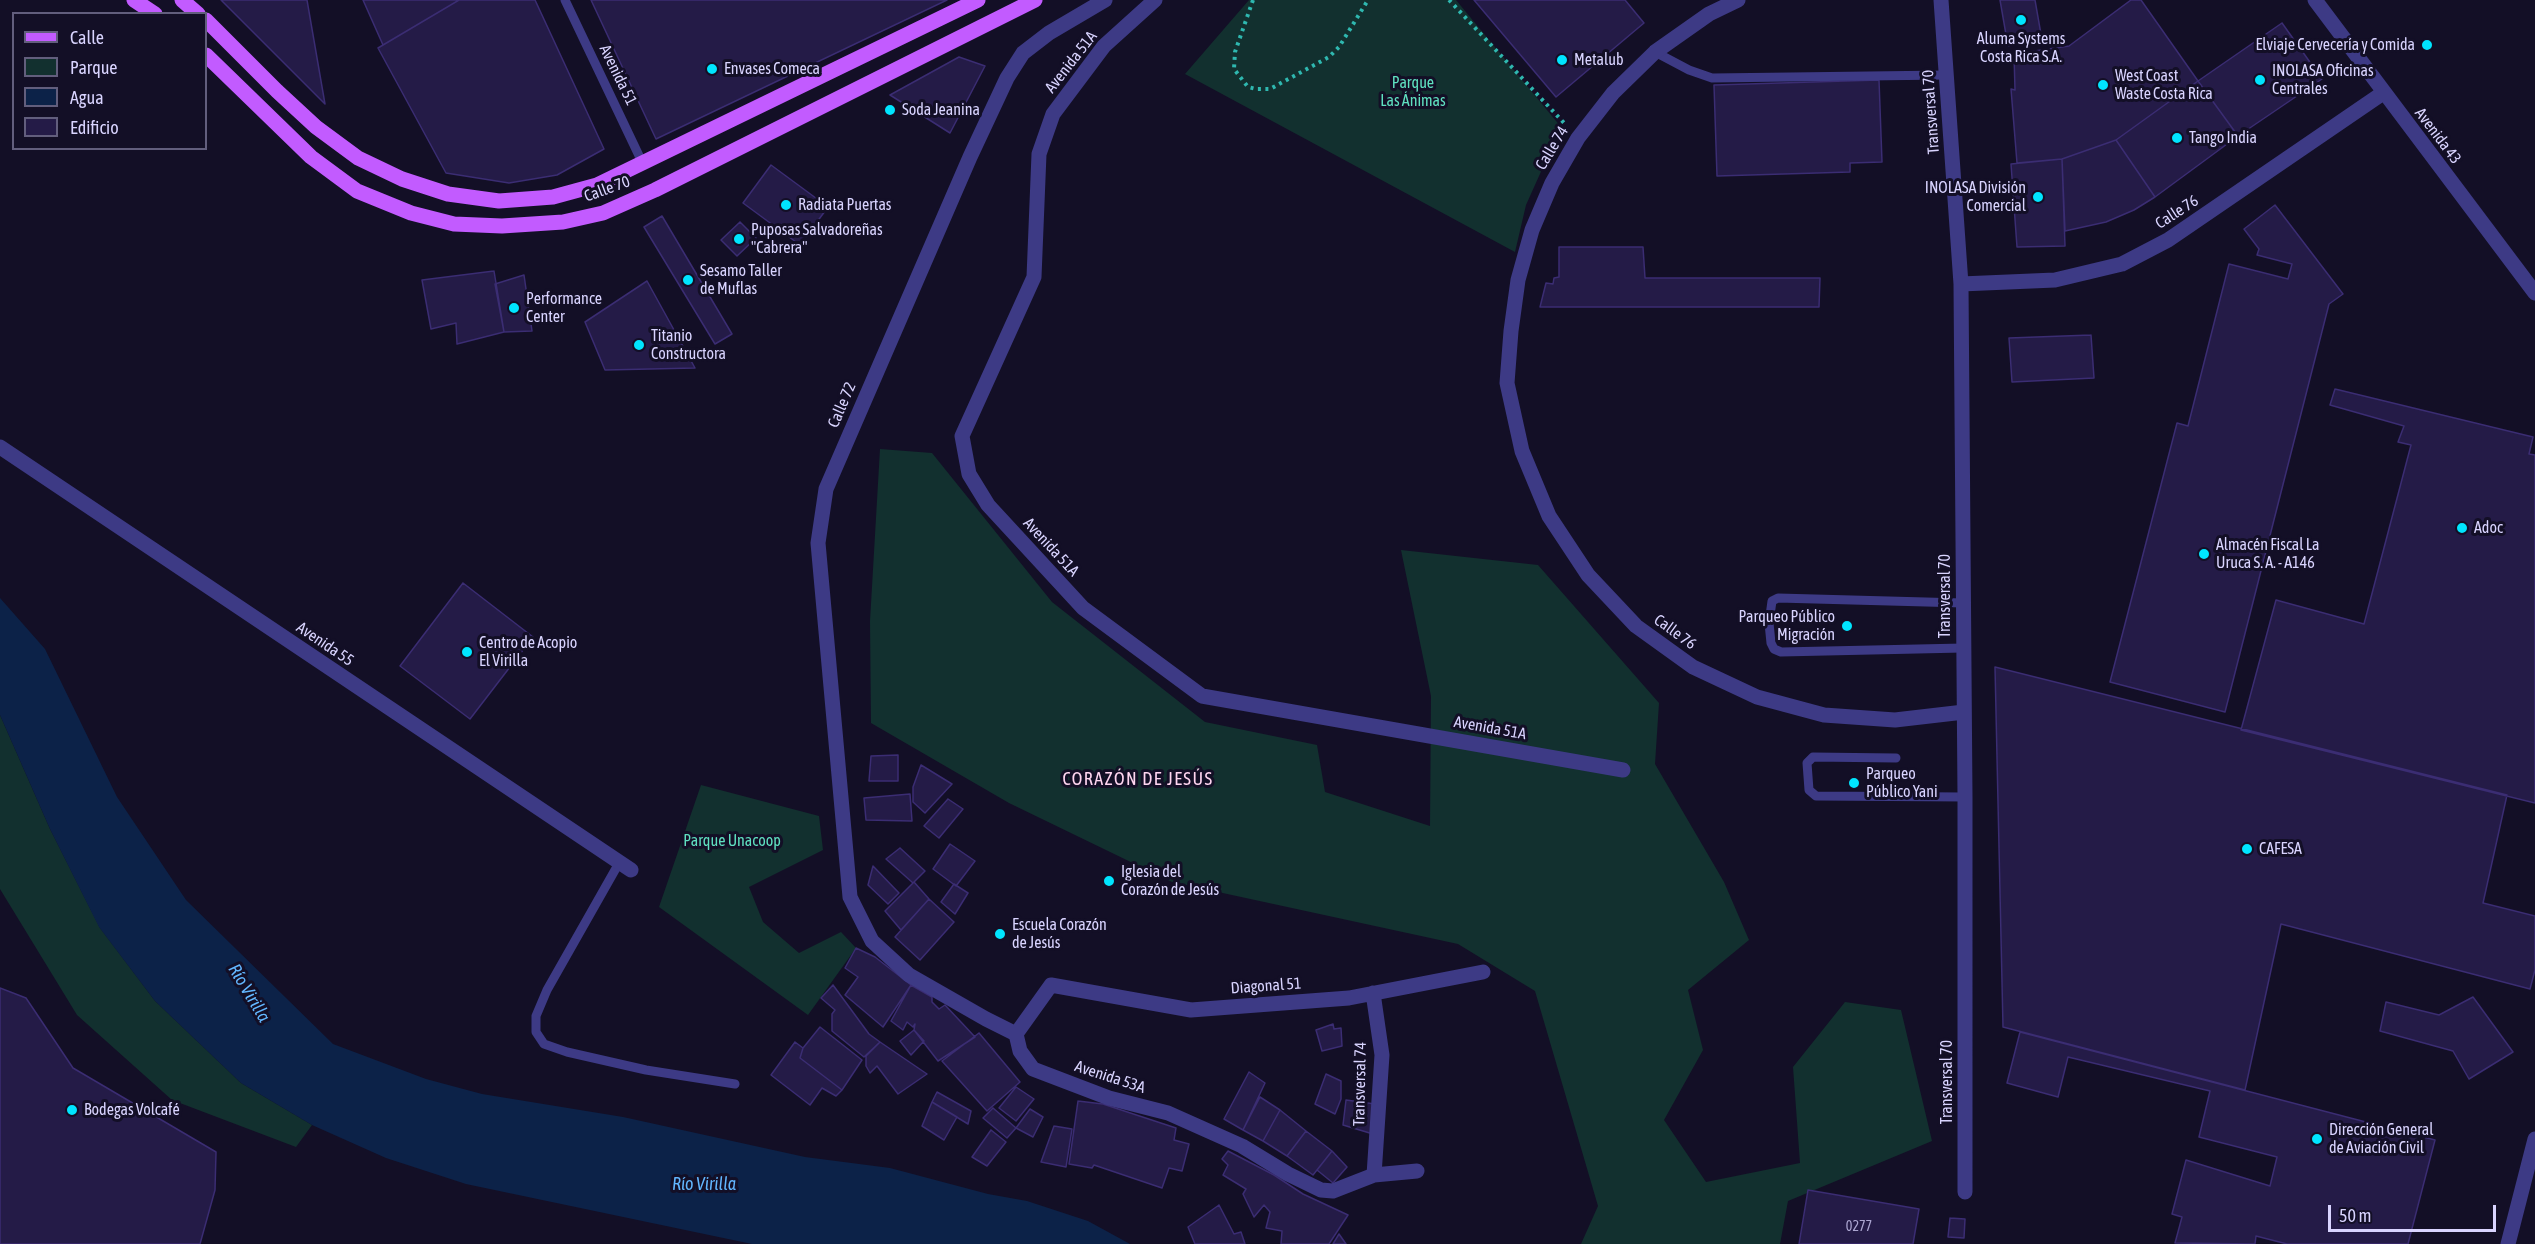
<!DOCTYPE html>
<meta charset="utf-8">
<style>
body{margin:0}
#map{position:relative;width:2535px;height:1244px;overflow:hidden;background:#130f26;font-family:"Asap Condensed",sans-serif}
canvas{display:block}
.legend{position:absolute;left:12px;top:12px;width:195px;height:138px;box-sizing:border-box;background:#130f26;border:2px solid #625e7d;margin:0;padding:8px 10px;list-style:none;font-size:18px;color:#d9d4ff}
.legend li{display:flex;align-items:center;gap:12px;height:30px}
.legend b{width:30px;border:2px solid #625e7d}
.scale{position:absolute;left:2328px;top:1205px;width:168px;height:27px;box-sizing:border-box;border:3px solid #d9d4ff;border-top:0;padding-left:8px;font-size:18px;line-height:21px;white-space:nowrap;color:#d9d4ff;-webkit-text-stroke:4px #130f26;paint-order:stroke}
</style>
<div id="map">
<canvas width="2535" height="1244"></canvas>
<ul class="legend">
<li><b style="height:8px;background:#c25bff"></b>Calle</li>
<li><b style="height:16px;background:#12302f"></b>Parque</li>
<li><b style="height:16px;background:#0c2248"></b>Agua</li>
<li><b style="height:16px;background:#241b47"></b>Edificio</li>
</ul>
<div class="scale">50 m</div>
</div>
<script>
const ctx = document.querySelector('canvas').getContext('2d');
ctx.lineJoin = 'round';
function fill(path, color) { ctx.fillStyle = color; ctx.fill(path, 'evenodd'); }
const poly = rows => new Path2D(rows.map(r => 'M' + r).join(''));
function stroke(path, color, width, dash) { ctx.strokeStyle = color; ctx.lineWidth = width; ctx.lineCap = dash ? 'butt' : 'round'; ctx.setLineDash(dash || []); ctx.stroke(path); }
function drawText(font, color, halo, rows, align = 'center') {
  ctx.font = font + ' "Asap Condensed",sans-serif'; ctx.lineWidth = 6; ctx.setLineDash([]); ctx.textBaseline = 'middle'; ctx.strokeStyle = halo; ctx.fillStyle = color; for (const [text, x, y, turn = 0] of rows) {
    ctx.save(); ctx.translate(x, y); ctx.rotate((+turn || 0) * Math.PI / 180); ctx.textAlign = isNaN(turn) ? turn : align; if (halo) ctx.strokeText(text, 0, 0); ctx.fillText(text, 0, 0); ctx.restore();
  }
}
const green = poly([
 [1249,0,1456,0,1561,127,1526,205,1515,252,1185,74],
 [880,449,932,453,1052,602,1205,722,1317,745,1325,792,1430,826,1431,696,1401,550,1538,565,1659,703,1655,764,1724,882,1749,940,1688,990,1703,1050,1664,1120,1706,1182,1800,1163,1793,1067,1845,1002,1901,1010,1932,1141,1788,1201,1780,1244,1581,1244,1598,1206,1535,991,1458,944,1172,882,1009,803,871,723,870,621],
 [0,715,50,829,100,928,155,1001,241,1083,312,1125,296,1147,172,1100,77,1015,0,889],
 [701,785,819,816,823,850,749,887,763,922,799,953,841,932,856,948,808,1015,659,907]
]);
const water = poly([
 [0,598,45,649,117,797,186,900,333,1044,426,1079,482,1094,623,1117,805,1157,890,1168,988,1194,1027,1201,1088,1221,1130,1244,752,1244,466,1184,386,1158,312,1125,241,1083,155,1001,99,927,50,829,0,715]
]);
const building = poly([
 [221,0,307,0,325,104,221,0],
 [363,0,459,0,383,45,363,0],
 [459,0,535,0,604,149,557,175,509,183,446,173,378,48,459,0],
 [591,0,947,0,656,139,591,0],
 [1474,0,1625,0,1644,23,1556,97,1474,0],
 [2000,0,2035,0,2042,40,2008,46,2000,0],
 [2131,0,2141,0,2198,81,2116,140,2062,159,2017,163,2011,89,2015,90,2014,54,2069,46,2131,0],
 [2282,23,2322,79,2238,136,2198,81,2282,23],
 [959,57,985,66,950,133,890,95,959,57],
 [1879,80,1882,162,1850,163,1850,172,1717,176,1714,85,1879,80],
 [2198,81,2238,136,2155,197,2116,140,2198,81],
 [2116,140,2155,197,2134,210,2106,222,2065,231,2062,159,2116,140],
 [2062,159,2065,246,2017,247,2011,164,2062,159],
 [771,165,828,207,800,245,743,203,771,165],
 [2275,205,2343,294,2329,304,2225,712,2110,682,2177,423,2188,426,2229,264,2288,279,2292,264,2257,255,2259,249,2244,229,2275,205],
 [662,216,732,334,715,344,644,227,662,216],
 [740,222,756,238,737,256,721,240,740,222],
 [1559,247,1643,247,1645,278,1820,278,1819,307,1540,307,1546,283,1553,284,1554,278,1559,277,1559,247],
 [494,271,504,332,457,344,456,323,431,329,422,280,494,271],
 [524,275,532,331,504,332,495,284,524,275],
 [647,281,695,368,605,370,585,322,647,281],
 [2091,335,2094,378,2012,382,2009,338,2091,335],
 [2335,389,2533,437,2529,454,2535,455,2535,803,2241,730,2276,600,2364,624,2411,445,2398,442,2404,426,2330,405,2335,389],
 [463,583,533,637,470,719,400,666,463,583],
 [1995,667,2507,795,2483,903,2535,916,2535,970,2530,989,2281,924,2245,1090,2003,1027,1995,667],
 [898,755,898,781,869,781,871,756,898,755],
 [921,765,952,784,925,813,913,802,913,787,921,765],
 [910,794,912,821,866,820,864,798,910,794],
 [948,799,963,809,939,838,924,826,948,799],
 [950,844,975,861,956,886,933,869,950,844],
 [900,848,925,871,913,883,886,859,900,848],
 [873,866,899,893,888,904,868,885,873,866],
 [914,882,929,899,901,930,885,911,914,882],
 [954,884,968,893,955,914,941,902,954,884],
 [929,899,954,922,920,960,895,937,929,899],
 [856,948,875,957,911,985,883,1027,845,995,858,977,845,968,856,948],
 [833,985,869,1034,880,1042,864,1057,832,1031,832,1014,835,1010,821,998,833,985],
 [911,985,932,997,932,1002,939,1009,945,1005,975,1037,938,1061,914,1030,915,1024,913,1027,907,1022,903,1030,891,1021,911,985],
 [0,988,26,998,73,1068,216,1152,215,1190,200,1244,0,1244,0,988],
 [2473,997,2513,1052,2469,1079,2453,1051,2380,1031,2386,1002,2439,1015,2473,997],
 [1333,1024,1334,1029,1341,1028,1342,1046,1322,1051,1316,1030,1333,1024],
 [820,1027,862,1060,842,1090,800,1058,803,1048,820,1027],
 [914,1030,924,1041,911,1055,900,1041,914,1030],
 [2020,1032,2435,1140,2408,1244,2287,1244,2256,1236,2255,1244,2175,1243,2182,1217,2172,1214,2186,1160,2270,1186,2277,1157,2199,1137,2210,1091,2068,1057,2058,1097,2007,1083,2020,1032],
 [979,1033,1020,1082,987,1111,942,1061,979,1033],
 [795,1042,803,1048,800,1058,842,1090,836,1096,822,1088,810,1105,771,1075,795,1042],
 [880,1042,927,1074,898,1094,877,1066,870,1073,866,1066,866,1056,880,1042],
 [1249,1072,1265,1083,1243,1130,1224,1119,1249,1072],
 [1326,1074,1341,1081,1341,1099,1335,1114,1315,1104,1326,1074],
 [1016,1087,1034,1099,1016,1121,999,1108,1016,1087],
 [937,1092,971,1111,968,1124,932,1102,937,1092],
 [1260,1097,1280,1110,1263,1141,1243,1130,1260,1097],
 [1346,1100,1375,1104,1373,1134,1343,1125,1346,1100],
 [1078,1101,1103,1104,1176,1128,1174,1140,1189,1144,1182,1171,1169,1168,1162,1188,1094,1165,1092,1168,1069,1164,1078,1101],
 [932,1102,957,1117,944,1140,922,1126,932,1102],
 [993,1108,1016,1128,1007,1138,983,1118,993,1108],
 [1030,1109,1043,1117,1033,1137,1016,1128,1030,1109],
 [1280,1110,1306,1131,1287,1156,1263,1141,1280,1110],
 [1054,1126,1072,1129,1066,1167,1041,1162,1054,1126],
 [991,1130,1006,1142,987,1166,972,1157,991,1130],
 [1306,1131,1332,1151,1313,1175,1287,1156,1306,1131],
 [1228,1151,1274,1175,1303,1194,1348,1215,1329,1244,1281,1244,1282,1231,1266,1228,1270,1212,1264,1205,1254,1217,1243,1194,1246,1189,1223,1175,1228,1165,1222,1159,1228,1151],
 [1332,1151,1347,1167,1333,1183,1317,1170,1332,1151],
 [1808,1190,1919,1209,1913,1244,1799,1244,1808,1190],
 [1219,1205,1234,1234,1241,1232,1245,1244,1195,1244,1188,1227,1219,1205],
 [1950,1218,1965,1219,1964,1238,1948,1237,1950,1218],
 [1339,1234,1346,1244,1333,1244,1339,1234]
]);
const path = poly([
 [1253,0,1235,52,1234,69,1248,87,1256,89,1270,89,1329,57,1339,47,1368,0],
 [1449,0,1565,124]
]);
const lane = poly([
 [565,0,643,164],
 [1655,52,1689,70,1712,78,1946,75],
 [1963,648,1781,652,1774,649,1771,643,1769,623,1772,601,1778,598,1963,603],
 [1896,758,1813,757,1807,763,1809,790,1816,796,1965,797],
 [619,863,547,990,536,1016,536,1032,544,1044,567,1052,646,1070,735,1084]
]);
const street = poly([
 [1105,0,1049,33,1023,53,1007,78,970,157,826,489,818,543,850,897,872,941,909,975,986,1019,1016,1034,1020,1051,1033,1069,1109,1098,1168,1113,1242,1146,1288,1174,1321,1190,1333,1191,1374,1175,1417,1171],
 [1155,0,1104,46,1053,114,1039,154,1034,277,962,436,969,474,988,505,1083,608,1202,696,1623,770],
 [1738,0,1709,14,1655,52,1613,93,1578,138,1552,183,1532,230,1518,280,1511,331,1507,383,1522,451,1549,516,1588,575,1636,626,1693,667,1757,697,1824,715,1895,720,1964,712],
 [1941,0,1961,284,1965,797,1965,1192],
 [2315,0,2535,293],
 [1961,284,2055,280,2122,264,2168,240,2383,93],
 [0,447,631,870],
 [1373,993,1382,1055,1374,1175],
 [1016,1034,1051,985,1191,1010,1349,998,1483,972],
 [2508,1244,2535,1139]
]);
const primary = poly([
 [134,0,155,14],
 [182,0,198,14],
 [206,20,277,91,316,127,358,158,402,179,448,194,499,201,553,197,597,185,978,0],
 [206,55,311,157,357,191,411,213,454,224,502,226,563,222,603,213,655,190,1035,0]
]);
const markers = [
 [2021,20,6,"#00e5ff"],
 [2427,45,6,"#00e5ff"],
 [1562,60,6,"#00e5ff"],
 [712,69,6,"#00e5ff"],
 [2260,80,6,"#00e5ff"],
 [2103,85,6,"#00e5ff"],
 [890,110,6,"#00e5ff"],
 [2177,138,6,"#00e5ff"],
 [2038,197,6,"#00e5ff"],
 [786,205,6,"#00e5ff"],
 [739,239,6,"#00e5ff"],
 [688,280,6,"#00e5ff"],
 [514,308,6,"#00e5ff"],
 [639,345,6,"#00e5ff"],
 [2462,528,6,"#00e5ff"],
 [2204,554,6,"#00e5ff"],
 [1847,626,6,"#00e5ff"],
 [467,652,6,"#00e5ff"],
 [1854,783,6,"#00e5ff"],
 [2247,849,6,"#00e5ff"],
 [1109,881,6,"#00e5ff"],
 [1000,934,6,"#00e5ff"],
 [72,1110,6,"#00e5ff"],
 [2317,1139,6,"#00e5ff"]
];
const numberNames = [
 ["0277",1859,1227]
];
const poiNames = [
 ["Aluma Systems",2021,39,"center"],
 ["Costa Rica S.A.",2021,57,"center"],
 ["Elviaje Cervecería y Comida",2415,45,"right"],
 ["Metalub",1574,60],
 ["Envases Comeca",724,69],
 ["INOLASA Oficinas",2272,71],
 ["Centrales",2272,89],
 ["West Coast",2115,76],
 ["Waste Costa Rica",2115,94],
 ["Soda Jeanina",902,110],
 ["Tango India",2189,138],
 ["INOLASA División",2026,188,"right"],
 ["Comercial",2026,206,"right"],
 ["Radiata Puertas",798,205],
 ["Puposas Salvadoreñas",751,230],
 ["\"Cabrera\"",751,248],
 ["Sesamo Taller",700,271],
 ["de Muflas",700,289],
 ["Performance",526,299],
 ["Center",526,317],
 ["Titanio",651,336],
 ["Constructora",651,354],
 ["Adoc",2474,528],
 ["Almacén Fiscal La",2216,545],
 ["Uruca S. A. - A146",2216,563],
 ["Parqueo Público",1835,617,"right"],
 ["Migración",1835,635,"right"],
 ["Centro de Acopio",479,643],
 ["El Virilla",479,661],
 ["Parqueo",1866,774],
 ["Público Yani",1866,792],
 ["CAFESA",2259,849],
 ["Iglesia del",1121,872],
 ["Corazón de Jesús",1121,890],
 ["Escuela Corazón",1012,925],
 ["de Jesús",1012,943],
 ["Bodegas Volcafé",84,1110],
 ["Dirección General",2329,1130],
 ["de Aviación Civil",2329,1148]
];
const streetNames = [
 ["Avenida 51A",1071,62,-52],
 ["Avenida 51",618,75,64],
 ["Transversal 70",1931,112,-94],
 ["Avenida 43",2438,136,53],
 ["Calle 74",1552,148,-59],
 ["Calle 70",607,189,-20],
 ["Calle 76",2177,212,-33],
 ["Calle 72",842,405,-67],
 ["Avenida 51A",1051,547,47],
 ["Transversal 70",1945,596,-90],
 ["Calle 76",1675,632,36],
 ["Avenida 55",325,644,34],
 ["Avenida 51A",1490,728,10],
 ["Diagonal 51",1266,986,-4],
 ["Avenida 53A",1110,1077,18],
 ["Transversal 70",1947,1082,-90],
 ["Transversal 74",1360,1084,-89]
];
const parkNames = [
 ["Parque",1413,83],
 ["Las Ánimas",1413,101],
 ["Parque Unacoop",732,841]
];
const neighbourhoodNames = [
 ["CORAZÓN DE JESÚS",1138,779]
];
const waterNames = [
 ["Río Virilla",249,993,59],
 ["Río Virilla",704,1184]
];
fill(green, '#12302f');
fill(water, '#0c2248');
fill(building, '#241b47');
stroke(building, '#3b2d73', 1.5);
stroke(path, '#2fb8b0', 4, [3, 4.5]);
stroke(lane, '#3d3a85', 9);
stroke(street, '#3d3a85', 15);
stroke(primary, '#c25bff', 15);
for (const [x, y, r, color] of markers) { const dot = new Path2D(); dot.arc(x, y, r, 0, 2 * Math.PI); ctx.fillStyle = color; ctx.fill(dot); stroke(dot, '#130f26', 2); }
drawText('14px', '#aca6d1', null, numberNames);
drawText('16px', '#d9d4ff', '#130f26', poiNames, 'left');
drawText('16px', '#d9d4ff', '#130f26', streetNames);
drawText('16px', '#5fe0c0', '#130f26', parkNames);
ctx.letterSpacing = '1.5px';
drawText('18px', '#ffd6f0', '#130f26', neighbourhoodNames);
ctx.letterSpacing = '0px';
drawText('italic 18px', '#62b6ff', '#130f26', waterNames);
</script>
